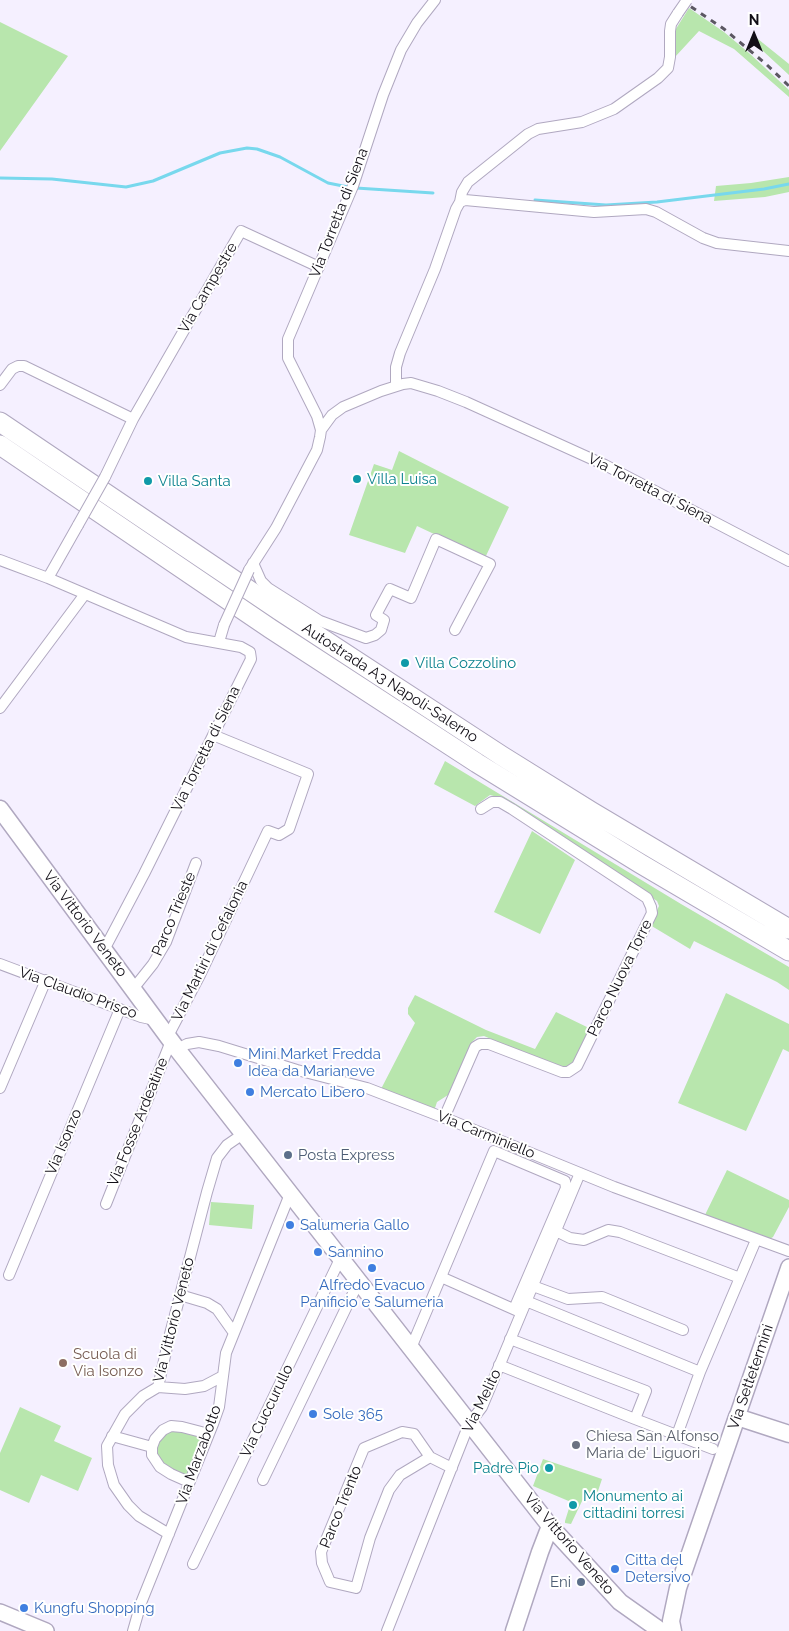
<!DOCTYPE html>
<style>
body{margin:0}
#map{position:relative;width:789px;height:1631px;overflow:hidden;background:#f5f0ff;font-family:Raleway,sans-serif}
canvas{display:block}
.north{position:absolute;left:729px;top:10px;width:50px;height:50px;-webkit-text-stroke:4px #fff;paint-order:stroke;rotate:0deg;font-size:14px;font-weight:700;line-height:20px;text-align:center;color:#120f17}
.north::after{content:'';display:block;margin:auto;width:18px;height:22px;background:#120f17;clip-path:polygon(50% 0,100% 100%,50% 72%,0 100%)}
</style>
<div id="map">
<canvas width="789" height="1631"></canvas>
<div class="north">N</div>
</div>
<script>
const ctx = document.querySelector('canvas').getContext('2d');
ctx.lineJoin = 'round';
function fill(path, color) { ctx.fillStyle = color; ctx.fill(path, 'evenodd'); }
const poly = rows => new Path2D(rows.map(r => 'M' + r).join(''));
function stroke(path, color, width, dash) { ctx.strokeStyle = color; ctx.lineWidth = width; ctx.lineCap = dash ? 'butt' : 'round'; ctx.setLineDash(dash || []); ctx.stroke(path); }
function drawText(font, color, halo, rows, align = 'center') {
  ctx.font = font + ' Raleway,sans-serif'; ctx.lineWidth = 4; ctx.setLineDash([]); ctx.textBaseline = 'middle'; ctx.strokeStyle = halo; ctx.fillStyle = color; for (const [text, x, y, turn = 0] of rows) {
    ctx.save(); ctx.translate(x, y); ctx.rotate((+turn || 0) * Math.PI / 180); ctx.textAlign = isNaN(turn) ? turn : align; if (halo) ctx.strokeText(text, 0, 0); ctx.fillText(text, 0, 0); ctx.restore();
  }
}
const green = poly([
 [689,8,724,32,749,53,789,90,789,97,734,49,699,31,675,57,674,32],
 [0,22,68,56,0,151],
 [753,35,789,64,789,75,750,39],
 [789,177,789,192,765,197,714,201,716,186,751,183],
 [399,451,509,507,485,558,417,526,405,553,349,535,374,464,392,470],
 [445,761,681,904,789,967,789,990,777,982,694,941,690,949,650,925,659,906,657,901,505,799,490,795,475,806,434,784],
 [532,831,575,860,540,934,494,912],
 [726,993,789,1024,789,1052,783,1049,746,1131,678,1103],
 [415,995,486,1030,535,1049,556,1012,591,1029,578,1058,571,1065,566,1068,558,1067,484,1036,477,1037,472,1042,448,1095,437,1102,434,1111,381,1089,415,1023,408,1014,408,1008],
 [727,1170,789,1200,789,1207,773,1237,768,1240,704,1217],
 [211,1202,254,1205,252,1229,209,1225],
 [20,1407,61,1426,54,1441,92,1458,78,1491,41,1475,29,1503,0,1490,0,1453],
 [166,1430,208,1434,187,1476,162,1466,155,1455,158,1437],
 [543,1459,602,1479,596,1497,588,1496,583,1499,571,1524,565,1523,565,1521,571,1502,533,1486]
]);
const stream = poly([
 [0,178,52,179,126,187,153,181,220,153,247,148,257,149,280,157,328,183,348,187],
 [356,188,433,193],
 [535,200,606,205,657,202,764,189,789,184]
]);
const street = poly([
 [460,202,462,192,468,182,528,134,538,129,582,122,614,109,658,78,668,68,670,57,670,31,671,24,678,13],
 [0,385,12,369,18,366,24,366,133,419],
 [396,386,396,367,400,353,435,269,456,209,460,202,465,200,594,212,646,209,656,212,703,238,717,243,789,251],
 [321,430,332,415,343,407,381,391,403,384,411,383,438,391,466,402,605,465,789,561],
 [105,477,133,419,241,231,319,267],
 [0,560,48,578,186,637,241,647,250,652,251,659,144,874,104,950],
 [253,563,261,581,268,588,320,621,366,638,375,635,381,630,384,620,376,615,390,589,411,598,436,539,490,564,455,630],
 [249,570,276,528,317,450,320,437,321,430,317,416,288,358,288,339,353,186,383,95,401,50,417,23,435,0],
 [48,578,78,525],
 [219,642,224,625],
 [0,708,85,594],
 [0,964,141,1017,155,1020],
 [133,989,153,964,166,942,196,863],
 [168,1036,200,975,268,831,279,835,289,829,308,774,213,735],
 [177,1049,187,1044,199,1042,219,1046,297,1070,367,1088,450,1120,614,1187,789,1251],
 [0,1088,46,980],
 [444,1118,475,1047,480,1044,489,1044,562,1072,568,1072,577,1066,652,913,651,907,647,898,512,809,500,802,492,802,481,809],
 [106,1204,171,1041],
 [556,1231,570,1238,584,1240,608,1230,620,1232,740,1278],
 [9,1275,120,1009],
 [441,1277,520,1312],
 [533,1286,568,1299,602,1297,683,1330],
 [180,1295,207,1303,217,1309,234,1333],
 [526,1301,700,1372],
 [411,1348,494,1151,565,1181,566,1188,514,1309],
 [499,1365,635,1419,646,1391,510,1339],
 [158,1387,185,1389,204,1386,221,1377],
 [635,1419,713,1449],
 [677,1435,700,1372,756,1240],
 [112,1436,152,1447,155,1439,163,1430,171,1426,182,1427,209,1434],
 [152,1447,152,1455,160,1467,171,1474,189,1482],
 [430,1457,400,1475,389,1490,370,1538,356,1588,330,1582,322,1563,321,1552,364,1448,402,1432,414,1434,430,1457,452,1468],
 [263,1480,359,1281],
 [169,1534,139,1516,128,1505,114,1485,108,1465,107,1446,125,1414,143,1396,158,1387,170,1334,207,1192,217,1158,227,1145,243,1134],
 [193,1564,341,1257],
 [133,1631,141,1603,213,1424,219,1407,226,1353,290,1194],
 [387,1631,469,1424,482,1407,580,1173]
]);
const secondary = poly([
 [737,1417,789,1267],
 [0,1612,46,1631]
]);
const primary = poly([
 [0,809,177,1049,550,1526,620,1602,661,1631],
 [514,1631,540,1552,550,1526],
 [673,1631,671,1621,678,1588,737,1417,789,1434]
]);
const highway = poly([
 [0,422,280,611,502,756,592,812,789,929],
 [0,445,271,629,477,763,641,864,789,951]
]);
const rail = poly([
 [681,0,724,29,766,64,789,86]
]);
const streetBridge = poly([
 [678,13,687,0],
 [78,525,105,477],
 [224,625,249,570]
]);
const markers = [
 [357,479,5,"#0f9aa8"],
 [148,481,5,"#0f9aa8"],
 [405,663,5,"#0f9aa8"],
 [238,1063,5,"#3f7fe0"],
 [250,1092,5,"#3f7fe0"],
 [288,1155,5,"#5c6f8a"],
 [290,1225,5,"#3f7fe0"],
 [318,1252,5,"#3f7fe0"],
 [372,1268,5,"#3f7fe0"],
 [63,1363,5,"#8d6e63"],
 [313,1414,5,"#3f7fe0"],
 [576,1445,5,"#6b7280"],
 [549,1468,5,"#0f9aa8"],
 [573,1505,5,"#0f9aa8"],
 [615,1569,5,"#3f7fe0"],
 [581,1582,5,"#5c6f8a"],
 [24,1608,5,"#3f7fe0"]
];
const streetNames = [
 ["Via Torretta di Siena",339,213,-69],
 ["Via Campestre",208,288,-60],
 ["Via Torretta di Siena",650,489,27],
 ["Autostrada A3 Napoli-Salerno",390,683,33],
 ["Via Torretta di Siena",206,749,-64],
 ["Parco Trieste",174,914,-67],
 ["Via Vittorio Veneto",85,924,53],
 ["Via Martiri di Cefalonia",210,951,-64],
 ["Parco Nuova Torre",620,978,-64],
 ["Via Claudio Prisco",78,993,20],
 ["Via Fosse Ardeatine",138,1122,-68],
 ["Via Carminiello",486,1135,22],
 ["Via Isonzo",64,1142,-67],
 ["Via Vittorio Veneto",174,1320,-76],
 ["Via Settetermini",751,1377,-71],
 ["Via Melito",482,1401,-64],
 ["Via Cuccurullo",267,1411,-64],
 ["Via Marzabotto",199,1455,-70],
 ["Parco Trento",341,1507,-68],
 ["Via Vittorio Veneto",569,1544,49]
];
const cultureNames = [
 ["Villa Luisa",367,479],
 ["Villa Santa",158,481],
 ["Villa Cozzolino",415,663],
 ["Padre Pio",539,1468,"right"],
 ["Monumento ai",583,1496],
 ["cittadini torresi",583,1513]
];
const shopNames = [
 ["Mini Market Fredda",248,1054],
 ["Idea da Marianeve",248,1071],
 ["Mercato Libero",260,1092],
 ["Salumeria Gallo",300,1225],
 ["Sannino",328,1252],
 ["Alfredo Evacuo",372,1285,"center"],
 ["Panificio e Salumeria",372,1302,"center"],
 ["Sole 365",323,1414],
 ["Citta del",625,1560],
 ["Detersivo",625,1577],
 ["Kungfu Shopping",34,1608]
];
const serviceNames = [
 ["Posta Express",298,1155],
 ["Eni",571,1582,"right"]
];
const educationNames = [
 ["Scuola di",73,1354],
 ["Via Isonzo",73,1371]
];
const worshipNames = [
 ["Chiesa San Alfonso",586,1436],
 ["Maria de' Liguori",586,1453]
];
fill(green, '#b8e6ad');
stroke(stream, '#78d8ed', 3);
stroke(street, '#b0a8c0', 12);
stroke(secondary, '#b0a8c0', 18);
stroke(primary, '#b0a8c0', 19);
stroke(highway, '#b0a8c0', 21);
stroke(street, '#fff', 10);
stroke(secondary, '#fff', 15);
stroke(primary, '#fff', 16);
stroke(highway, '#fff', 19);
stroke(rail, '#5b5762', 3, [6, 6]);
stroke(streetBridge, '#b0a8c0', 12, []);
stroke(streetBridge, '#fff', 10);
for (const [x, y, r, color] of markers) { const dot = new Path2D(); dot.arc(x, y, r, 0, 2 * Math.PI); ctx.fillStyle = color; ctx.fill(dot); stroke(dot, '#fff', 2); }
drawText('15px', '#120f17', '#fff', streetNames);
drawText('15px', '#0d838f', '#fff', cultureNames, 'left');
drawText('15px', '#366cbe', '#fff', shopNames, 'left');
drawText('15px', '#4e5e75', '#fff', serviceNames, 'left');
drawText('15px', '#785e54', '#fff', educationNames, 'left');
drawText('15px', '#5b616d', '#fff', worshipNames, 'left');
</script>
